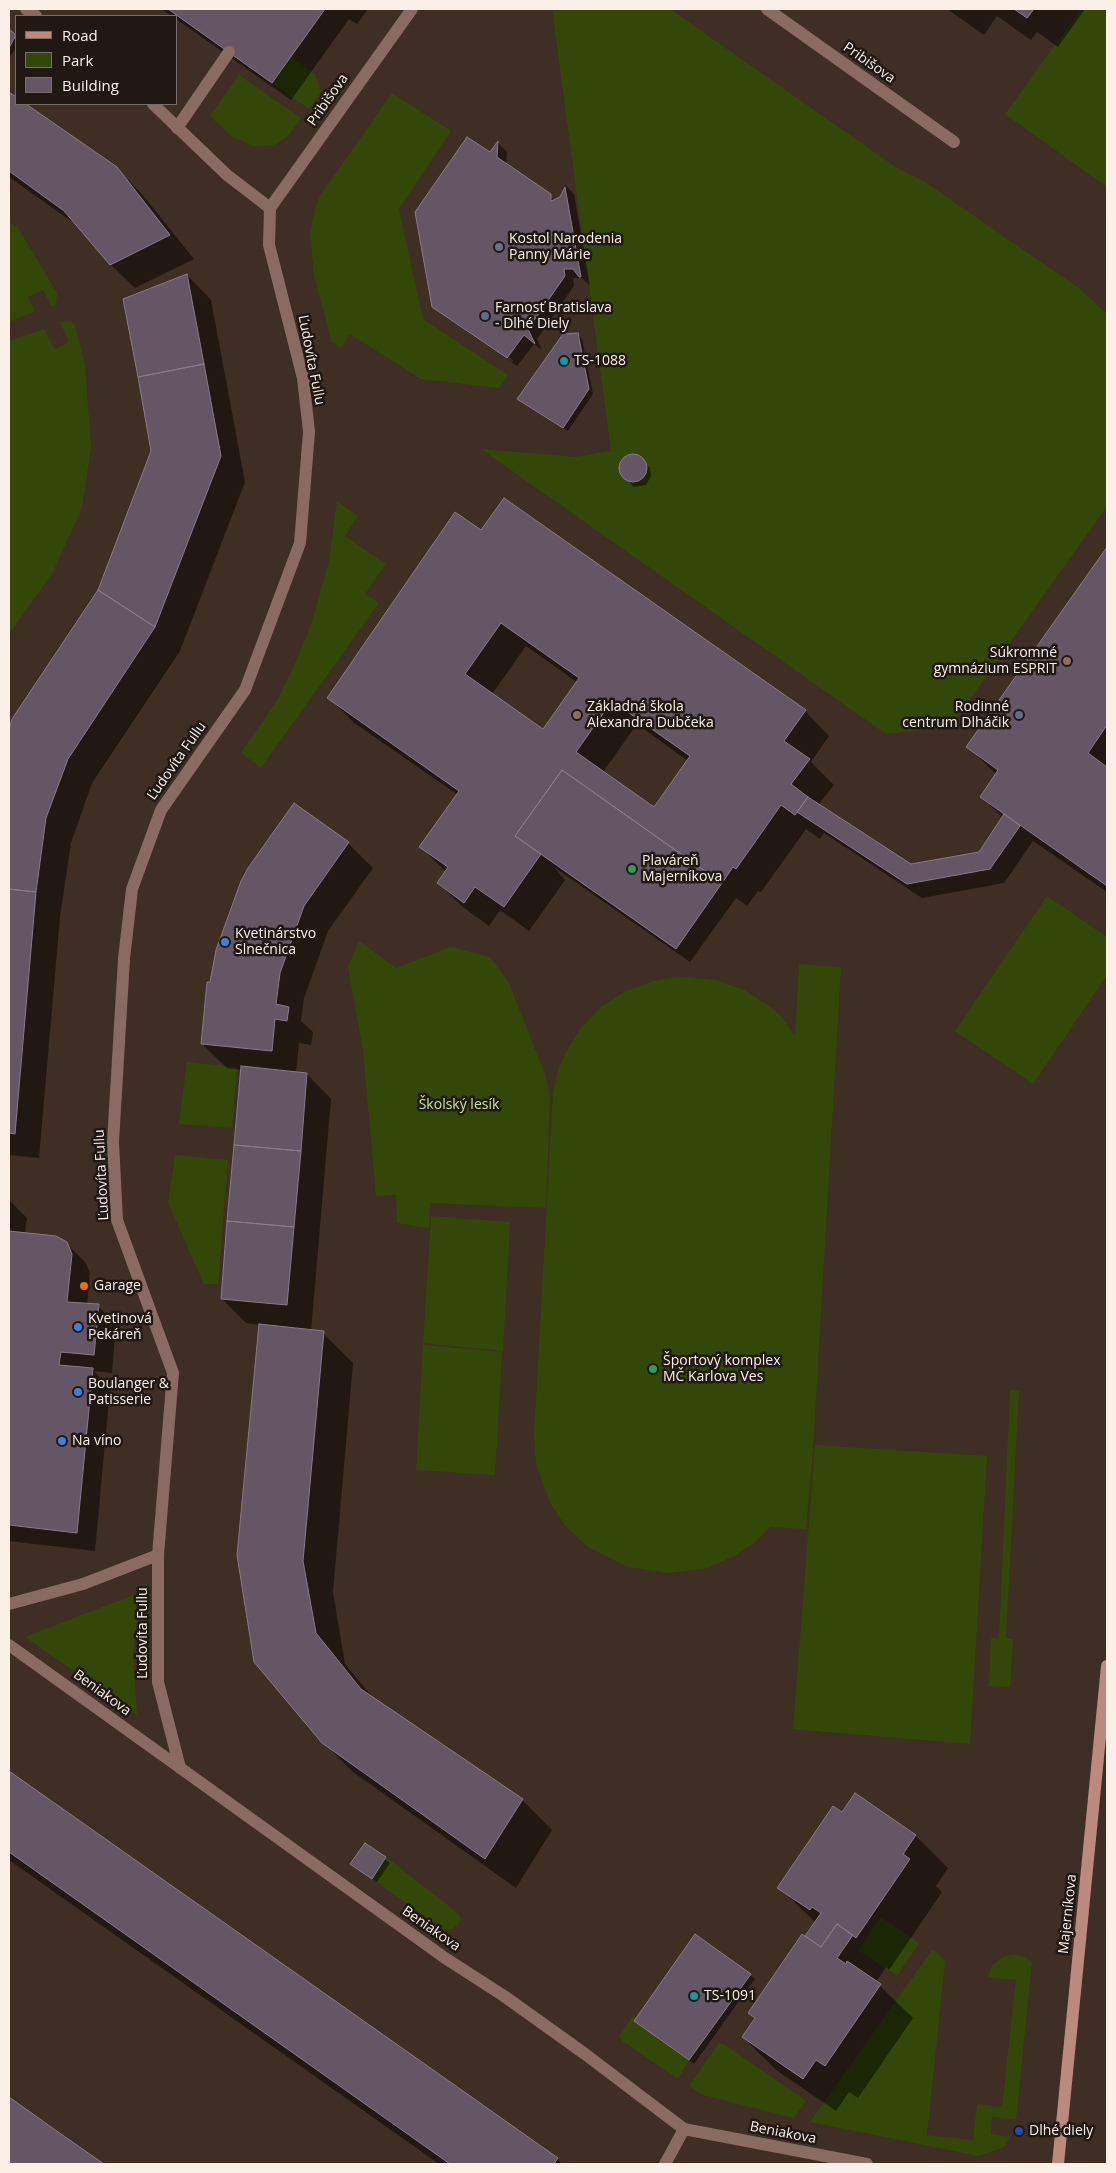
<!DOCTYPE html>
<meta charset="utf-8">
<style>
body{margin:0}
#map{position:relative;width:1116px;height:2173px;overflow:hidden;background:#3e2e23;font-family:"Open Sans",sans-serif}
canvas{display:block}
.frame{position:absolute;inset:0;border:10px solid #fbf0e8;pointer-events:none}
.legend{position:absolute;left:15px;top:15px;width:162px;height:90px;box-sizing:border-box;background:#1f1813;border:1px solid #776e68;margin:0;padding:6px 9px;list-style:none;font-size:15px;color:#fbf0e8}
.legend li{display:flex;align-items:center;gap:10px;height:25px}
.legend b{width:25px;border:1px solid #776e68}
</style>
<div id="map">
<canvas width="1116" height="2173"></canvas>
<div class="frame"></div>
<ul class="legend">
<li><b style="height:6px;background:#bb8a7c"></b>Road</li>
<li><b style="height:14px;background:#334808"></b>Park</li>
<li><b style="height:14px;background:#655666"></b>Building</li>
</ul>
</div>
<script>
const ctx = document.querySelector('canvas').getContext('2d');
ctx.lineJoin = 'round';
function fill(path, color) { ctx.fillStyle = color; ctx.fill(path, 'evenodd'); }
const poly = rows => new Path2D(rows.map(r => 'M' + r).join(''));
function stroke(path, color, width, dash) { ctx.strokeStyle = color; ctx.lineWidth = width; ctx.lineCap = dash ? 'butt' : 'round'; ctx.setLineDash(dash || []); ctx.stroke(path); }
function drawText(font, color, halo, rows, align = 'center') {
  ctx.font = font + ' "Open Sans",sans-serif'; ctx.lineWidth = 5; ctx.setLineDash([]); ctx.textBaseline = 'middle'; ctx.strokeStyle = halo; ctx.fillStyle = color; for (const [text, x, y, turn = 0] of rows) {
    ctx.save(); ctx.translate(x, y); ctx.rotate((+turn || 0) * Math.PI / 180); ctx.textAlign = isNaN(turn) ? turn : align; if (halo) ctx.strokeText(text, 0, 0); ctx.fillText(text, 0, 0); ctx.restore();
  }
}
const green = poly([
 [552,9,670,9,897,168,925,182,1080,289,1107,314,1107,506,951,726,886,734,481,449,575,457,611,451],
 [1081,9,1107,9,1107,187,1005,114],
 [291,57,315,74,321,92,309,109,272,83],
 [239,75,301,118,288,136,274,145,253,146,231,136,210,116],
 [392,93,451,131,399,209,423,319,508,375,499,388,421,379,350,334,341,348,332,342,314,276,310,234,315,208,320,196],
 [9,222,18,228,57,293,56,304,52,307,43,290,28,297,35,311,9,322],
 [60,322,72,322,75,326,85,365,91,447,82,508,53,572,9,634,9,341,44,329,54,349,69,342],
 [337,501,358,516,345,536,386,564,365,594,379,603,261,768,241,753,279,697,290,675,311,625,329,561],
 [1047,896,1107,937,1107,975,1033,1084,955,1031],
 [359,941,396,968,451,947,490,957,508,981,545,1074,550,1095,546,1208,430,1203,429,1228,397,1223,396,1195,376,1196,363,1051,348,967],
 [799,964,841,967,813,1450,806,1529,770,1527,753,1544,734,1556,708,1568,669,1573,628,1567,588,1547,567,1528,550,1503,536,1464,534,1435,553,1093,558,1069,565,1054,580,1029,601,1007,626,991,654,981,669,978,686,977,716,980,744,990,769,1006,781,1016,795,1035],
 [187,1062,237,1067,232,1128,179,1124],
 [175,1155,228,1160,218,1284,204,1284,168,1203],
 [431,1216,510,1222,503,1351,423,1343],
 [423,1345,502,1352,495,1475,416,1470],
 [1010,1390,1019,1391,1006,1638,1013,1639,1010,1687,989,1686,991,1638,999,1638],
 [815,1445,987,1456,970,1744,793,1729],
 [141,1592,133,1651,137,1715,25,1637],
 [386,1857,459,1914,461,1920,457,1925,452,1929,443,1929,372,1879],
 [881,1917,919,1943,897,1976,858,1950],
 [932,1950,938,1953,945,1961,927,2135,973,2140,977,2104,1002,2107,1016,1980,988,1977,992,1965,1003,1957,1013,1954,1025,1957,1032,1962,1016,2119,992,2117,991,2134,1010,2137,1004,2147,979,2156,810,2122],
 [633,2016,636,2018,634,2021,689,2060,678,2079,621,2040,619,2036],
 [719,2043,724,2044,806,2101,794,2118,703,2095,689,2086]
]);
const shadow = poly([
 [161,9,368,9,357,24,349,19,291,100,176,19,176,16,172,16],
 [947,9,1085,9,1058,47,1037,32,1031,40,997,16,984,35],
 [9,31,16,36,16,48,9,58],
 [9,93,16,98,16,104,24,104,116,168,141,193,194,259,135,288,110,264,81,228,9,177],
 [498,143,507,152,506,165,555,200,561,198,565,185,574,194,590,286,582,278,573,278,574,286,537,339,542,350,534,344,517,366,443,315,512,362,513,360,441,311,441,313,434,306,490,154],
 [187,275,211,300,245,482,180,651,92,783,71,843,60,917,39,1158,9,1155,9,733,13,719,99,591,153,452],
 [577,334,582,339,593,394,568,431,519,399],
 [637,456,650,468,651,476,646,485,634,487,622,473,620,466,626,457],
 [481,532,805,711,829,736,811,762,834,785,818,805,910,865,980,853,1003,818,982,797,997,775,968,747,1107,549,1107,892,1033,841,1004,883,922,898,824,833,820,839,806,829,761,892,758,891,747,906,736,898,690,962,554,867,565,880,529,931,500,910,489,926,463,907,438,883,446,872,421,847,458,795,353,722,328,697],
 [526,646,578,683,544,731,492,694],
 [637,724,688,761,654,809,603,772],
 [348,843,373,868,328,931,304,998,301,1021,313,1032,311,1045,299,1043,296,1073,307,1074,331,1099,311,1331,323,1333,353,1363,333,1592,345,1664,374,1699,522,1800,552,1830,516,1888,353,1772,323,1742,260,1325,246,1323,222,1299,242,1070,227,1068,202,1044,211,983],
 [9,1200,27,1218,25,1234,66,1243,85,1262,90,1273,87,1305,98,1306,116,1324,112,1373,94,1371,110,1388,95,1551,9,1541],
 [9,1772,557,2159,562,2164,439,2164,9,1860],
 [842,1814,915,1835,948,1868,936,1886,942,1892,889,1970,886,1967,876,1982,913,2018,858,2098,849,2092,836,2111,776,2070,743,2037,756,2019,749,2013,816,1923,779,1887],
 [365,1845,390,1863,377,1882,356,1868],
 [750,1975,755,1979,694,2064,640,2025],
 [9,2099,102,2164,9,2164]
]);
const building = poly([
 [168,9,325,9,272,83,168,9],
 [1014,9,1034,9,1027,18,1014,9],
 [9,29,16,35,9,48,9,29],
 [9,92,16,97,16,104,26,104,117,167,170,235,110,265,64,211,9,171,9,92],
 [467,137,490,152,498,141,497,157,551,194,551,201,560,197,565,187,581,277,579,277,573,269,564,269,565,276,528,329,535,344,524,335,507,358,432,307,415,212,467,137],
 [187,274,204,364,138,377,123,299,187,274],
 [578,333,589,389,563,428,517,399,563,334,578,333],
 [204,364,221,456,155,627,98,590,151,451,138,377,204,364],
 '619 468a14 14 0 1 1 28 0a14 14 0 1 1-28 0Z',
 [504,498,806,710,784,741,810,759,791,784,808,797,795,815,781,805,736,869,733,867,722,883,562,770,515,836,541,854,504,907,475,887,464,903,437,883,448,867,419,847,459,791,327,698,455,512,481,530,504,498],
 [501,623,579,678,543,729,465,674,501,623],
 [612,701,690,756,654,807,576,752,612,701],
 [1107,547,1107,725,1088,753,1107,767,1107,886,980,797,998,770,966,747,1107,547],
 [98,590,155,627,68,759,46,818,36,892,9,889,9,729,12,719,98,590],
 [562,770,722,883,676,949,515,836,562,770],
 [808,797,911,864,979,852,1004,814,1020,826,990,869,907,884,797,812,808,797],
 [294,803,349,842,304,906,280,973,276,1004,289,1007,287,1021,275,1019,272,1051,201,1044,207,982,210,982,216,950,241,881,248,868,294,803],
 [9,889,36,892,15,1134,9,1133,9,889],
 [241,1066,307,1073,301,1151,234,1145,241,1066],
 [234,1145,301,1151,294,1227,227,1221,234,1145],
 [227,1221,294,1227,287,1305,221,1299,227,1221],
 [9,1231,56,1236,67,1242,72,1254,67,1302,99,1304,94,1355,61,1352,59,1365,93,1368,77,1533,9,1525,9,1231],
 [259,1324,324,1331,303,1561,316,1633,361,1689,523,1799,485,1859,322,1743,254,1662,237,1555,259,1324],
 [9,1771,558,2158,554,2164,450,2164,9,1852,9,1771],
 [855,1793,916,1835,903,1854,910,1859,856,1938,837,1924,821,1947,805,1936,821,1913,812,1907,810,1910,777,1888,833,1806,842,1812,855,1793],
 [365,1843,386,1857,372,1879,350,1864,365,1843],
 [837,1924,853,1935,837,1958,846,1964,847,1961,881,1984,825,2066,816,2060,803,2079,742,2037,755,2018,748,2013,802,1934,821,1947,837,1924],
 [695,1934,751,1974,689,2060,634,2021,695,1934],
 [9,2097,51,2127,104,2164,9,2164,9,2097]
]);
const lane = poly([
 [177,128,229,52]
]);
const street = poly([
 [26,9,36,16],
 [767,9,954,142],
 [153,104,227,175,270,208,269,245,303,378,309,432,300,543,245,690,161,810,132,889,124,959,113,1142,117,1220,173,1373,158,1555,158,1682,180,1768],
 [270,208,412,9],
 [9,1604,83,1584,158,1555],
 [9,1645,445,1958,504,1996,585,2054,684,2129,867,2164],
 [665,2164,684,2129]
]);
const secondary = poly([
 [1058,2164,1107,1666]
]);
const markers = [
 [499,247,5,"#6b7280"],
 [485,316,5,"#5c6f8a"],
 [564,361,5,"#0f9aa8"],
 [1067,661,5,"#8d6e63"],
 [577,715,5,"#8d6e63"],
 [1019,715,5,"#5c6f8a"],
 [632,869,5,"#2e9e5b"],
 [225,942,5,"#3f7fe0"],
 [84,1286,5,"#e8710a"],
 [78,1327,5,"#3f7fe0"],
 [653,1369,5,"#2e9e5b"],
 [78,1392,5,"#3f7fe0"],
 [62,1441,5,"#3f7fe0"],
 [694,1996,5,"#0f9aa8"],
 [1019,2131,5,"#1a4fb4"]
];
const streetNames = [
 ["Pribišova",869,63,35],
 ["Pribišova",328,100,-55],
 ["Ľudovíta Fullu",311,360,79],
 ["Ľudovíta Fullu",177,761,-55],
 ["Ľudovíta Fullu",102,1175,-93],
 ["Ľudovíta Fullu",143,1633,-90],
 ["Beniakova",102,1693,36],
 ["Majerníkova",1068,1914,-84],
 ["Beniakova",431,1929,35],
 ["Beniakova",783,2133,11]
];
const poiNames = [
 ["Kostol Narodenia",509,239],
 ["Panny Márie",509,255],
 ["Farnosť Bratislava",495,308],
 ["- Dlhé Diely",495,324],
 ["TS-1088",574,361],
 ["Súkromné",1057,653,"right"],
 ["gymnázium ESPRIT",1057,669,"right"],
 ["Základná škola",587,707],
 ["Alexandra Dubčeka",587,723],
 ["Rodinné",1009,707,"right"],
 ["centrum Dlháčik",1009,723,"right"],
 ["Plaváreň",642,861],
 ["Majerníkova",642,877],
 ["Kvetinárstvo",235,934],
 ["Slnečnica",235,950],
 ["Garage",94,1286],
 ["Kvetinová",88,1319],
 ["Pekáreň",88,1335],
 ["Športový komplex",663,1361],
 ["MČ Karlova Ves",663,1377],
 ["Boulanger &",88,1384],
 ["Patisserie",88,1400],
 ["Na víno",72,1441],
 ["TS-1091",704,1996],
 ["Dlhé diely",1029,2131]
];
const parkNames = [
 ["Školský lesík",459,1105]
];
fill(green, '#334808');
fill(shadow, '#0007');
fill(building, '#655666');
stroke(building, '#89798a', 1);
stroke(lane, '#8a6b62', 12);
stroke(street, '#8a6b62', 12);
stroke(secondary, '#bb8a7c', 12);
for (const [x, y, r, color] of markers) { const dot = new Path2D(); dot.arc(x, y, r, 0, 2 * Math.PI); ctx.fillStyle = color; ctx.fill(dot); stroke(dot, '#1f1813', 2); }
drawText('14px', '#fbf0e8', '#1f1813', streetNames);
drawText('14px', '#fbf0e8', '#1f1813', poiNames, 'left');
drawText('14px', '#c3e88c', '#1f1813', parkNames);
</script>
